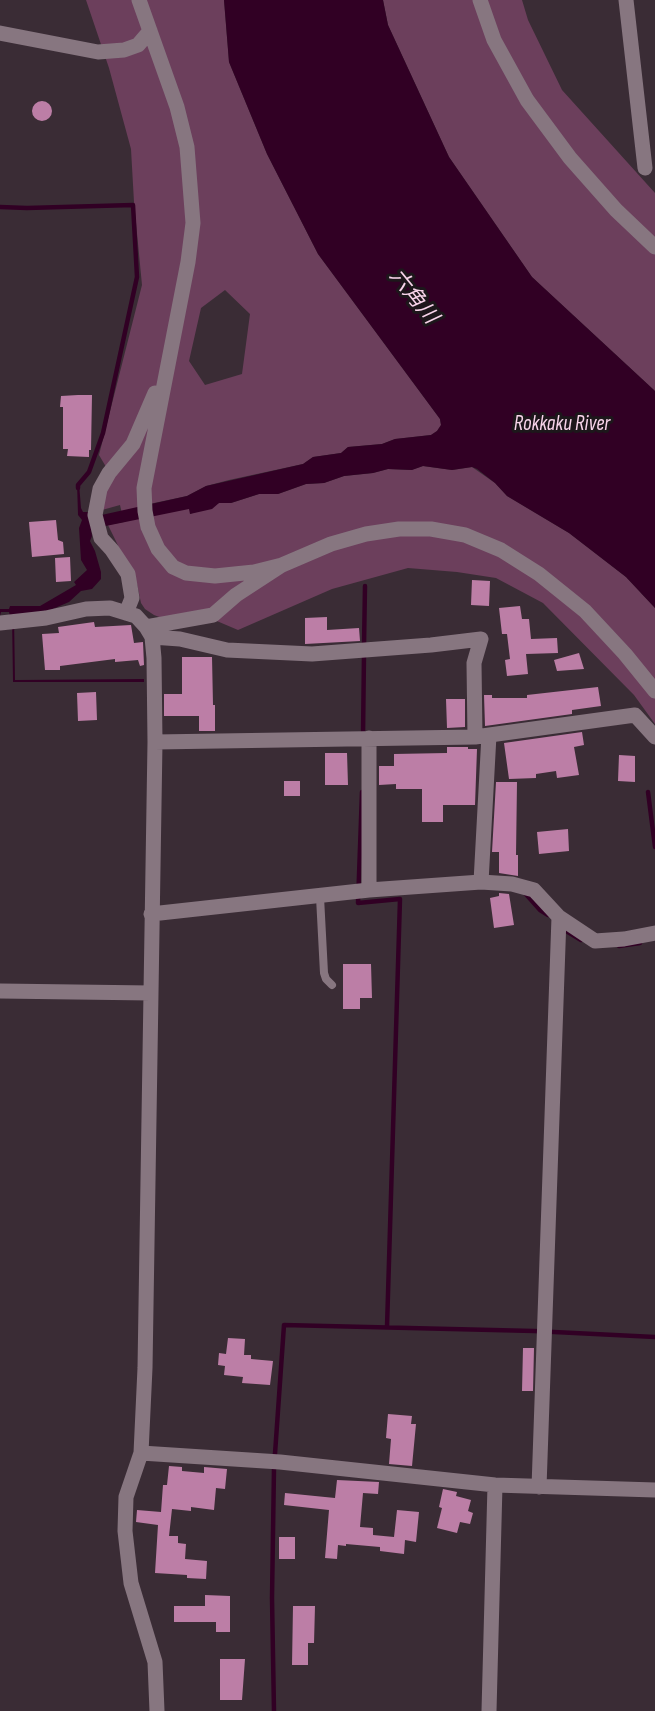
<!DOCTYPE html>
<meta charset="utf-8">
<style>
body{margin:0}
canvas{display:block;background:#3a2c35}
</style>
<canvas width="655" height="1711"></canvas>
<script>
const ctx = document.querySelector('canvas').getContext('2d');
ctx.lineJoin = 'round';
function fill(path, color) { ctx.fillStyle = color; ctx.fill(path, 'evenodd'); }
const poly = rows => new Path2D(rows.map(r => 'M' + r).join(''));
function stroke(path, color, width, dash) { ctx.strokeStyle = color; ctx.lineWidth = width; ctx.lineCap = dash ? 'butt' : 'round'; ctx.setLineDash(dash || []); ctx.stroke(path); }
function drawText(font, color, halo, rows, align = 'center') {
  ctx.font = font + ' "Sofia Sans Condensed","Noto Sans JP",sans-serif'; ctx.lineWidth = 6; ctx.setLineDash([]); ctx.textBaseline = 'middle'; ctx.strokeStyle = halo; ctx.fillStyle = color; for (const [text, x, y, turn = 0] of rows) {
    ctx.save(); ctx.translate(x, y); ctx.rotate((+turn || 0) * Math.PI / 180); ctx.textAlign = isNaN(turn) ? turn : align; if (halo) ctx.strokeText(text, 0, 0); ctx.fillText(text, 0, 0); ctx.restore();
  }
}
const green = poly([
 [86,0,224,0,229,62,267,154,318,254,440,419,441,425,437,431,431,435,395,439,382,444,348,447,341,453,313,457,303,464,229,480,206,486,187,496,140,506,190,509,190,514,219,503,231,503,259,494,278,494,306,484,324,483,344,476,373,473,388,469,411,470,423,466,452,470,472,467,495,483,507,496,569,533,626,577,655,608,655,724,634,695,543,603,496,578,457,572,408,568,332,589,238,630,198,613,167,620,154,615,145,609,141,603,137,584,108,525,124,522,120,505,102,510,102,503,112,477,99,455,142,285,134,202,131,149,109,68],
 [225,290,250,314,242,374,205,385,189,361,201,308],
 [383,0,522,0,528,20,562,90,655,193,655,391,532,277,449,157,388,25]
]);
const water = poly([
 [224,0,383,0,388,25,449,157,532,277,655,391,655,608,626,577,569,533,507,496,495,483,477,469,472,467,452,470,423,466,412,470,388,469,373,473,344,476,324,483,306,484,278,494,259,494,231,503,219,503,212,509,190,514,189,509,91,529,92,536,90,541,95,551,101,572,101,579,92,589,81,591,69,602,48,611,14,616,15,680,144,679,144,682,13,682,12,616,10,616,9,612,1,612,0,616,0,609,9,609,10,606,40,606,76,585,74,582,87,570,81,560,79,528,82,520,78,515,77,483,79,483,81,508,83,512,88,512,88,518,187,496,206,486,303,464,313,457,341,453,348,447,382,444,395,439,431,435,437,431,441,425,440,419,318,254,267,154,229,62]
]);
const stream = poly([
 [0,207,27,208,133,205,137,277,103,433,89,472,78,485,78,488],
 [364,646,365,586],
 [363,736,364,654],
 [362,792,358,903,400,899,387,1327],
 [648,792,655,847],
 [524,892,540,910,548,915],
 [563,929,581,940],
 [619,946,640,943],
 [274,1711,272,1598,274,1468,284,1325,534,1331,655,1337]
]);
const building = poly([
 '32 111a10 10 0 1 1 20 0a10 10 0 1 1-20 0Z',
 [78,395,92,395,91,450,89,450,89,457,67,456,68,449,63,449,63,407,60,407,61,396],
 [56,520,58,540,63,542,64,554,32,557,29,522],
 [70,557,71,581,56,582,55,558],
 [472,580,490,581,489,606,471,605],
 [520,606,522,619,529,619,531,639,557,638,558,653,526,654,528,674,507,676,505,660,510,659,507,634,502,634,499,608],
 [327,617,327,630,359,628,360,641,305,644,305,618],
 [94,622,95,627,131,625,134,643,143,642,144,665,140,666,138,660,115,662,115,659,60,666,60,670,45,670,42,634,59,633,58,627],
 [579,653,584,669,557,671,554,660],
 [182,657,212,657,213,705,215,705,215,731,199,731,199,716,164,716,164,694,182,694],
 [598,687,601,706,572,710,572,714,485,726,484,695,492,695,492,698,527,698,527,695],
 [96,692,97,720,78,721,77,693],
 [446,699,465,699,465,727,447,728],
 [582,732,584,745,574,747,579,775,557,778,556,771,536,774,536,778,509,779,504,743],
 [447,747,468,747,468,749,477,749,475,805,443,805,443,822,422,822,422,789,396,789,396,784,379,785,379,766,394,766,394,754,447,753],
 [325,753,347,753,348,785,325,785],
 [619,755,635,756,635,782,618,781],
 [284,781,300,781,300,796,284,796],
 [496,782,517,782,516,855,518,855,518,876,499,873,499,852,492,852],
 [568,829,569,851,539,854,537,832],
 [499,893,509,894,514,925,494,928,490,898,499,896],
 [343,964,371,964,372,998,360,998,360,1009,343,1009],
 [228,1338,245,1339,244,1355,251,1355,251,1359,273,1361,270,1385,242,1383,243,1377,224,1375,225,1366,218,1365,219,1353,226,1354],
 [523,1348,534,1348,533,1391,522,1391],
 [388,1414,412,1416,411,1424,416,1424,412,1466,389,1464,391,1439,386,1438],
 [169,1466,182,1467,182,1471,204,1473,204,1467,227,1469,225,1489,216,1488,214,1510,191,1507,191,1511,172,1509,169,1536,178,1536,178,1543,186,1544,185,1559,207,1561,206,1579,187,1578,187,1575,155,1573,158,1525,136,1522,137,1510,161,1512,163,1485,167,1485],
 [337,1480,379,1482,378,1494,363,1493,360,1527,373,1528,373,1535,394,1537,397,1510,419,1512,416,1542,405,1540,404,1554,380,1551,380,1547,346,1544,346,1546,338,1545,337,1559,325,1558,329,1510,284,1505,285,1493,335,1498],
 [443,1489,457,1492,456,1496,471,1500,468,1511,473,1513,470,1524,460,1522,457,1533,437,1528,442,1508,439,1507],
 [279,1537,295,1537,295,1559,279,1559],
 [205,1595,230,1596,230,1632,216,1632,216,1622,174,1622,174,1606,205,1606],
 [293,1606,315,1606,314,1643,308,1643,308,1665,292,1665],
 [220,1659,245,1659,242,1700,220,1700]
]);
const service = poly([
 [320,897,324,973,326,979,332,985]
]);
const minor = poly([
 [139,0,177,107,187,147,193,223,188,262,144,488,145,511,148,527,158,549,173,567,186,573,215,576,254,572,282,565],
 [480,0,494,40,527,100,570,158,616,210,655,247],
 [626,0,645,168],
 [0,33,98,52,124,50,138,45,150,31],
 [126,613,132,598,128,574,112,550,101,538,95,515,100,489,109,473,133,444,155,393],
 [0,623,46,618,86,609,110,608,136,616,146,627,152,637,154,658,155,742,145,1368,141,1453,126,1497,125,1531,131,1583,155,1662,157,1711],
 [146,627,213,615,236,595,282,565,331,544,366,534,399,529,431,529,465,535,501,550,539,574,585,611,625,654,655,691],
 [152,637,180,639,227,650,312,654,431,645,481,639,474,663,475,737],
 [155,742,475,737,635,715,655,737],
 [481,882,489,735],
 [369,890,369,738],
 [151,914,369,890,481,882,512,884,534,890,559,917,595,941,624,939,655,933],
 [0,991,151,993],
 [141,1453,280,1462,495,1485,655,1490],
 [539,1487,559,917],
 [489,1711,495,1485]
]);
const waterNames = [
 ["六角川",413,297,51],
 ["Rokkaku River",562,425]
];
fill(green, '#6c3f5c');
fill(water, '#310024');
stroke(stream, '#310024', 4.5);
fill(building, '#bc7ea6');
stroke(service, '#877680', 8);
stroke(minor, '#877680', 15);
drawText('italic 21px', '#f8d4ea', '#1d171b', waterNames);
</script>
